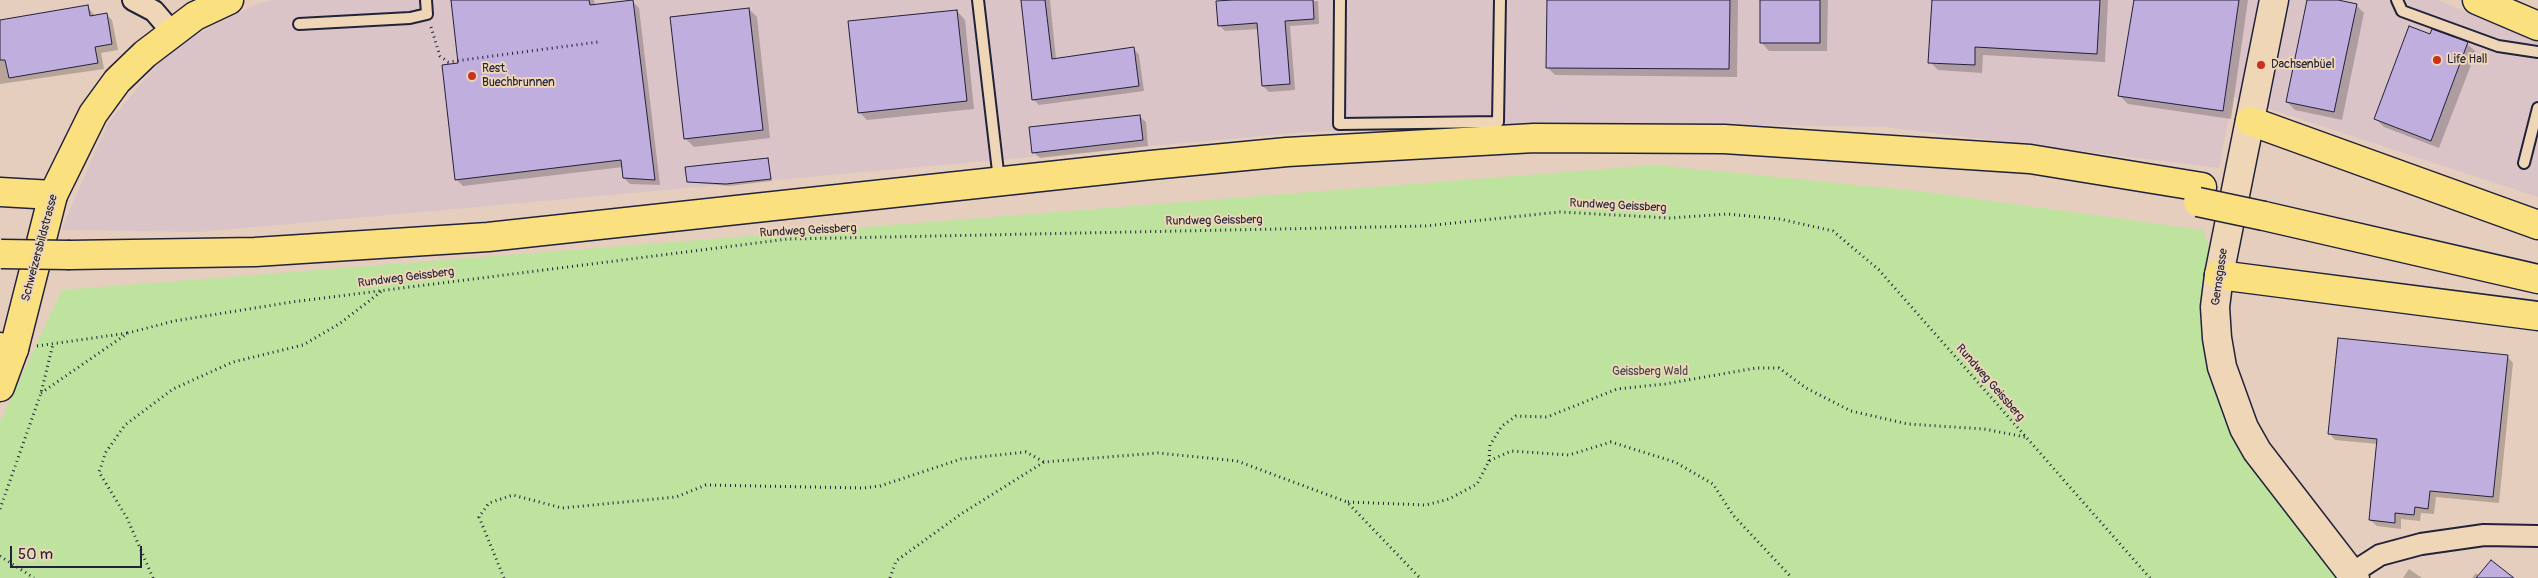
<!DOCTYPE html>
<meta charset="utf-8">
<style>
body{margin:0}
#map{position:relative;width:2538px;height:578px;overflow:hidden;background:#e5cebe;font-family:Pangolin,sans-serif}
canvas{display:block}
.scale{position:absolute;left:10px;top:546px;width:132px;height:22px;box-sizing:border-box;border:2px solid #22223b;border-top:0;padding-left:6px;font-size:15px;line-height:18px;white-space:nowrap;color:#22223b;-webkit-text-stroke:4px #eed6b6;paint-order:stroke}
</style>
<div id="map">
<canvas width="2538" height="578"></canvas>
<div class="scale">50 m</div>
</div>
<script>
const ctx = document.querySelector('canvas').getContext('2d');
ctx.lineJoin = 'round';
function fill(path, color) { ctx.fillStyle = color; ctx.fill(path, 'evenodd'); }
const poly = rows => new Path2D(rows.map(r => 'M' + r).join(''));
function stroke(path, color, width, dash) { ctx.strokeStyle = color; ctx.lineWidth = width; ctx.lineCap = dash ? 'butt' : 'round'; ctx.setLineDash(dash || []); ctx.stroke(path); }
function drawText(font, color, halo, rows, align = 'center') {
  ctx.font = font + ' Pangolin,sans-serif'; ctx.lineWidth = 4; ctx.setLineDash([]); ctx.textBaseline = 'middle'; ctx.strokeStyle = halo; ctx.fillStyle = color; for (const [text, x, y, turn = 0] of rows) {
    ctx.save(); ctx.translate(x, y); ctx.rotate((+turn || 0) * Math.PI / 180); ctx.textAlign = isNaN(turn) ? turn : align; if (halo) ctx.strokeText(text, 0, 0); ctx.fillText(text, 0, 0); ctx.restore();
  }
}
const built = poly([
 [272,0,2437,0,2538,40,2538,197,2233,97,2219,168,1885,127,1629,123,1307,132,200,232,61,230,108,123,173,46,257,4]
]);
const green = poly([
 [1655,165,1918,191,2203,230,2219,275,2233,400,2355,578,0,578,0,422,62,290]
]);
const shadow = poly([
 [453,0,594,0,595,5,633,2,639,8,660,185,630,184,624,178,623,167,463,186,456,179,459,64],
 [1022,0,1050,0,1056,59,1134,49,1139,55,1144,91,1039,105,1033,99],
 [1248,0,1318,1,1319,24,1290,26,1295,90,1269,92,1263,86,1259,29,1225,31,1220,26],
 [1548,0,1738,0,1737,77,1555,75,1547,67],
 [1762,0,1828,0,1827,51,1769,51,1761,42],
 [1933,0,2108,0,2105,62,1983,55,1982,73,1938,70,1930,62],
 [2135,0,2248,0,2231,119,2128,104,2119,95],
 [2309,0,2335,0,2356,5,2364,13,2342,120,2295,110,2287,102],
 [88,7,95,16,106,14,112,20,118,50,101,53,104,69,0,84,0,21],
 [749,9,757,17,770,138,694,147,685,138],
 [957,11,965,20,974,109,867,120,859,112],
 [2433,31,2467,44,2476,52,2439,148,2384,127,2376,119],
 [1139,116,1146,122,1148,146,1040,158,1033,152],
 [767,159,772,181,729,186,688,182],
 [2507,356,2513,363,2499,503,2436,497,2434,514,2421,513,2420,521,2401,519,2401,529,2377,526,2370,520,2378,444,2335,440,2329,433],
 [2409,569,2422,578,2403,578],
 [2476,573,2479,576,2512,578,2472,578]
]);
const building = poly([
 [451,0,589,0,590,5,633,0,655,180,623,178,621,160,455,180,442,65,458,63,451,0],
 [1021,0,1045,0,1052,59,1134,47,1139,86,1032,100,1021,0],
 [1232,0,1313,0,1314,19,1285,21,1290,84,1262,86,1257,23,1218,26,1216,1,1232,0],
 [1547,0,1730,0,1729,69,1546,68,1547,0],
 [1760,0,1820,0,1820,43,1760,43,1760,0],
 [1932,0,2100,0,2097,54,1975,47,1975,65,1928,63,1932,0],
 [2134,0,2239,0,2223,111,2118,96,2134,0],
 [2307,0,2338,0,2357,4,2334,112,2286,102,2307,0],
 [88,5,90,16,107,13,112,44,95,47,98,63,9,78,5,60,0,60,0,20,88,5],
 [749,8,763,130,684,139,670,17,749,8],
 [957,10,967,101,858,113,848,21,957,10],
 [2409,26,2430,34,2432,29,2468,42,2431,141,2374,119,2409,26],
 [1140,115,1143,140,1032,153,1029,127,1140,115],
 [768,158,771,179,726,184,687,182,685,167,768,158],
 [2338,338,2508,355,2493,497,2430,491,2428,509,2415,507,2414,515,2395,513,2395,523,2369,520,2377,439,2328,434,2338,338],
 [2491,560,2514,578,2476,578,2491,560]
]);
const path = poly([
 [431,27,440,56,448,62,598,42],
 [37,346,128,333],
 [41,393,128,333,174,321,292,302,788,239,1425,226,1560,212,1670,218,1727,214,1780,219,1833,231,1879,270,2150,578],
 [1489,461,1490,445,1502,426,1516,416,1547,417,1617,389,1665,384,1756,368,1779,368,1806,388,1851,411,1908,424,1984,429,2025,437],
 [1348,502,1426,505,1449,499,1477,484,1489,461,1511,451,1569,455,1611,442,1675,462,1713,484,1733,515,1792,578],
 [0,509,41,393,53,344],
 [0,556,34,578],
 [153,578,127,518,99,472,106,452,125,425,173,389,233,362,303,345,339,324,382,291],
 [504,578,479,517,489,503,513,495,562,508,676,497,706,485,863,488,880,486,961,459,1026,452,1044,462],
 [890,578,896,561,961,514,1044,462,1158,453,1237,461,1347,502,1420,578]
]);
const lane = poly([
 [978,0,999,180],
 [1340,0,1339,124,1498,122,1500,0],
 [2397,0,2402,11,2498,46,2538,52],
 [299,24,410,18,427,14,426,0],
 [2524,163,2538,108]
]);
const street = poly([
 [133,0,154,11,172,32],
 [2352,573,2380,555,2421,544,2484,535,2538,536]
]);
const secondary = poly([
 [2274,0,2219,275,2215,307,2217,338,2222,367,2244,428,2257,451,2355,578]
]);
const primary = poly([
 [2477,0,2538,26],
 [0,387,14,349,53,195,93,114,117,81,145,54,195,16,229,0]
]);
const highway = poly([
 [2250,121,2538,225],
 [0,192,53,195],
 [2264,216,2538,279],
 [70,255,255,252,488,237,1151,165,1287,152,1534,138,1724,139,2030,159,2202,187],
 [2219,275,2538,316],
 [0,347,14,349]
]);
const highwayBridge = poly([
 [2198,202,2264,216],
 [1,254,70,255]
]);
const markers = [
 [2437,60,5,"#c8321e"],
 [2261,65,5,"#c8321e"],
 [472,76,5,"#c8321e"]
];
const poiNames = [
 ["Life Hall",2447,60],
 ["Dachsenbüel",2271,65],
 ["Rest.",482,69],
 ["Buechbrunnen",482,83]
];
const streetNames = [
 ["Rundweg Geissberg",1618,206,3],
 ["Rundweg Geissberg",1214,221,-1],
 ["Rundweg Geissberg",808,231,-3],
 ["Schweizersbildstrasse",40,248,-75],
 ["Gemsgasse",2220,277,-82],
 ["Rundweg Geissberg",406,278,-7],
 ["Rundweg Geissberg",1990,383,49]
];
const parkNames = [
 ["Geissberg Wald",1650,372]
];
fill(built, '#dac4c8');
fill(green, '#bee39e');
fill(shadow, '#0003');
fill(building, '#c0aede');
stroke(building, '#22223b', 1);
stroke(lane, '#22223b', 14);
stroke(street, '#22223b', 24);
stroke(secondary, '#22223b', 31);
stroke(primary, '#22223b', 31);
stroke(highway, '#22223b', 31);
stroke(path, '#22223b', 3, [1, 4]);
stroke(lane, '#eed6b6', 10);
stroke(street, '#eed6b6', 20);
stroke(secondary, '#eed6b6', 28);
stroke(primary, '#fbe080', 28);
stroke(highway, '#fbe080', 28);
stroke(highwayBridge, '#22223b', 31, []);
stroke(highwayBridge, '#fbe080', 28);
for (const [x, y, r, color] of markers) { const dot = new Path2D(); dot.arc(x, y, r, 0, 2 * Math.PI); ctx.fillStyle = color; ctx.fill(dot); stroke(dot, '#eed6b6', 2); }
drawText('12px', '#22223b', '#eed6b6', poiNames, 'left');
drawText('12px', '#22223b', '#eed6b6', streetNames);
drawText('12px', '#41494f', '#eed6b6', parkNames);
</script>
